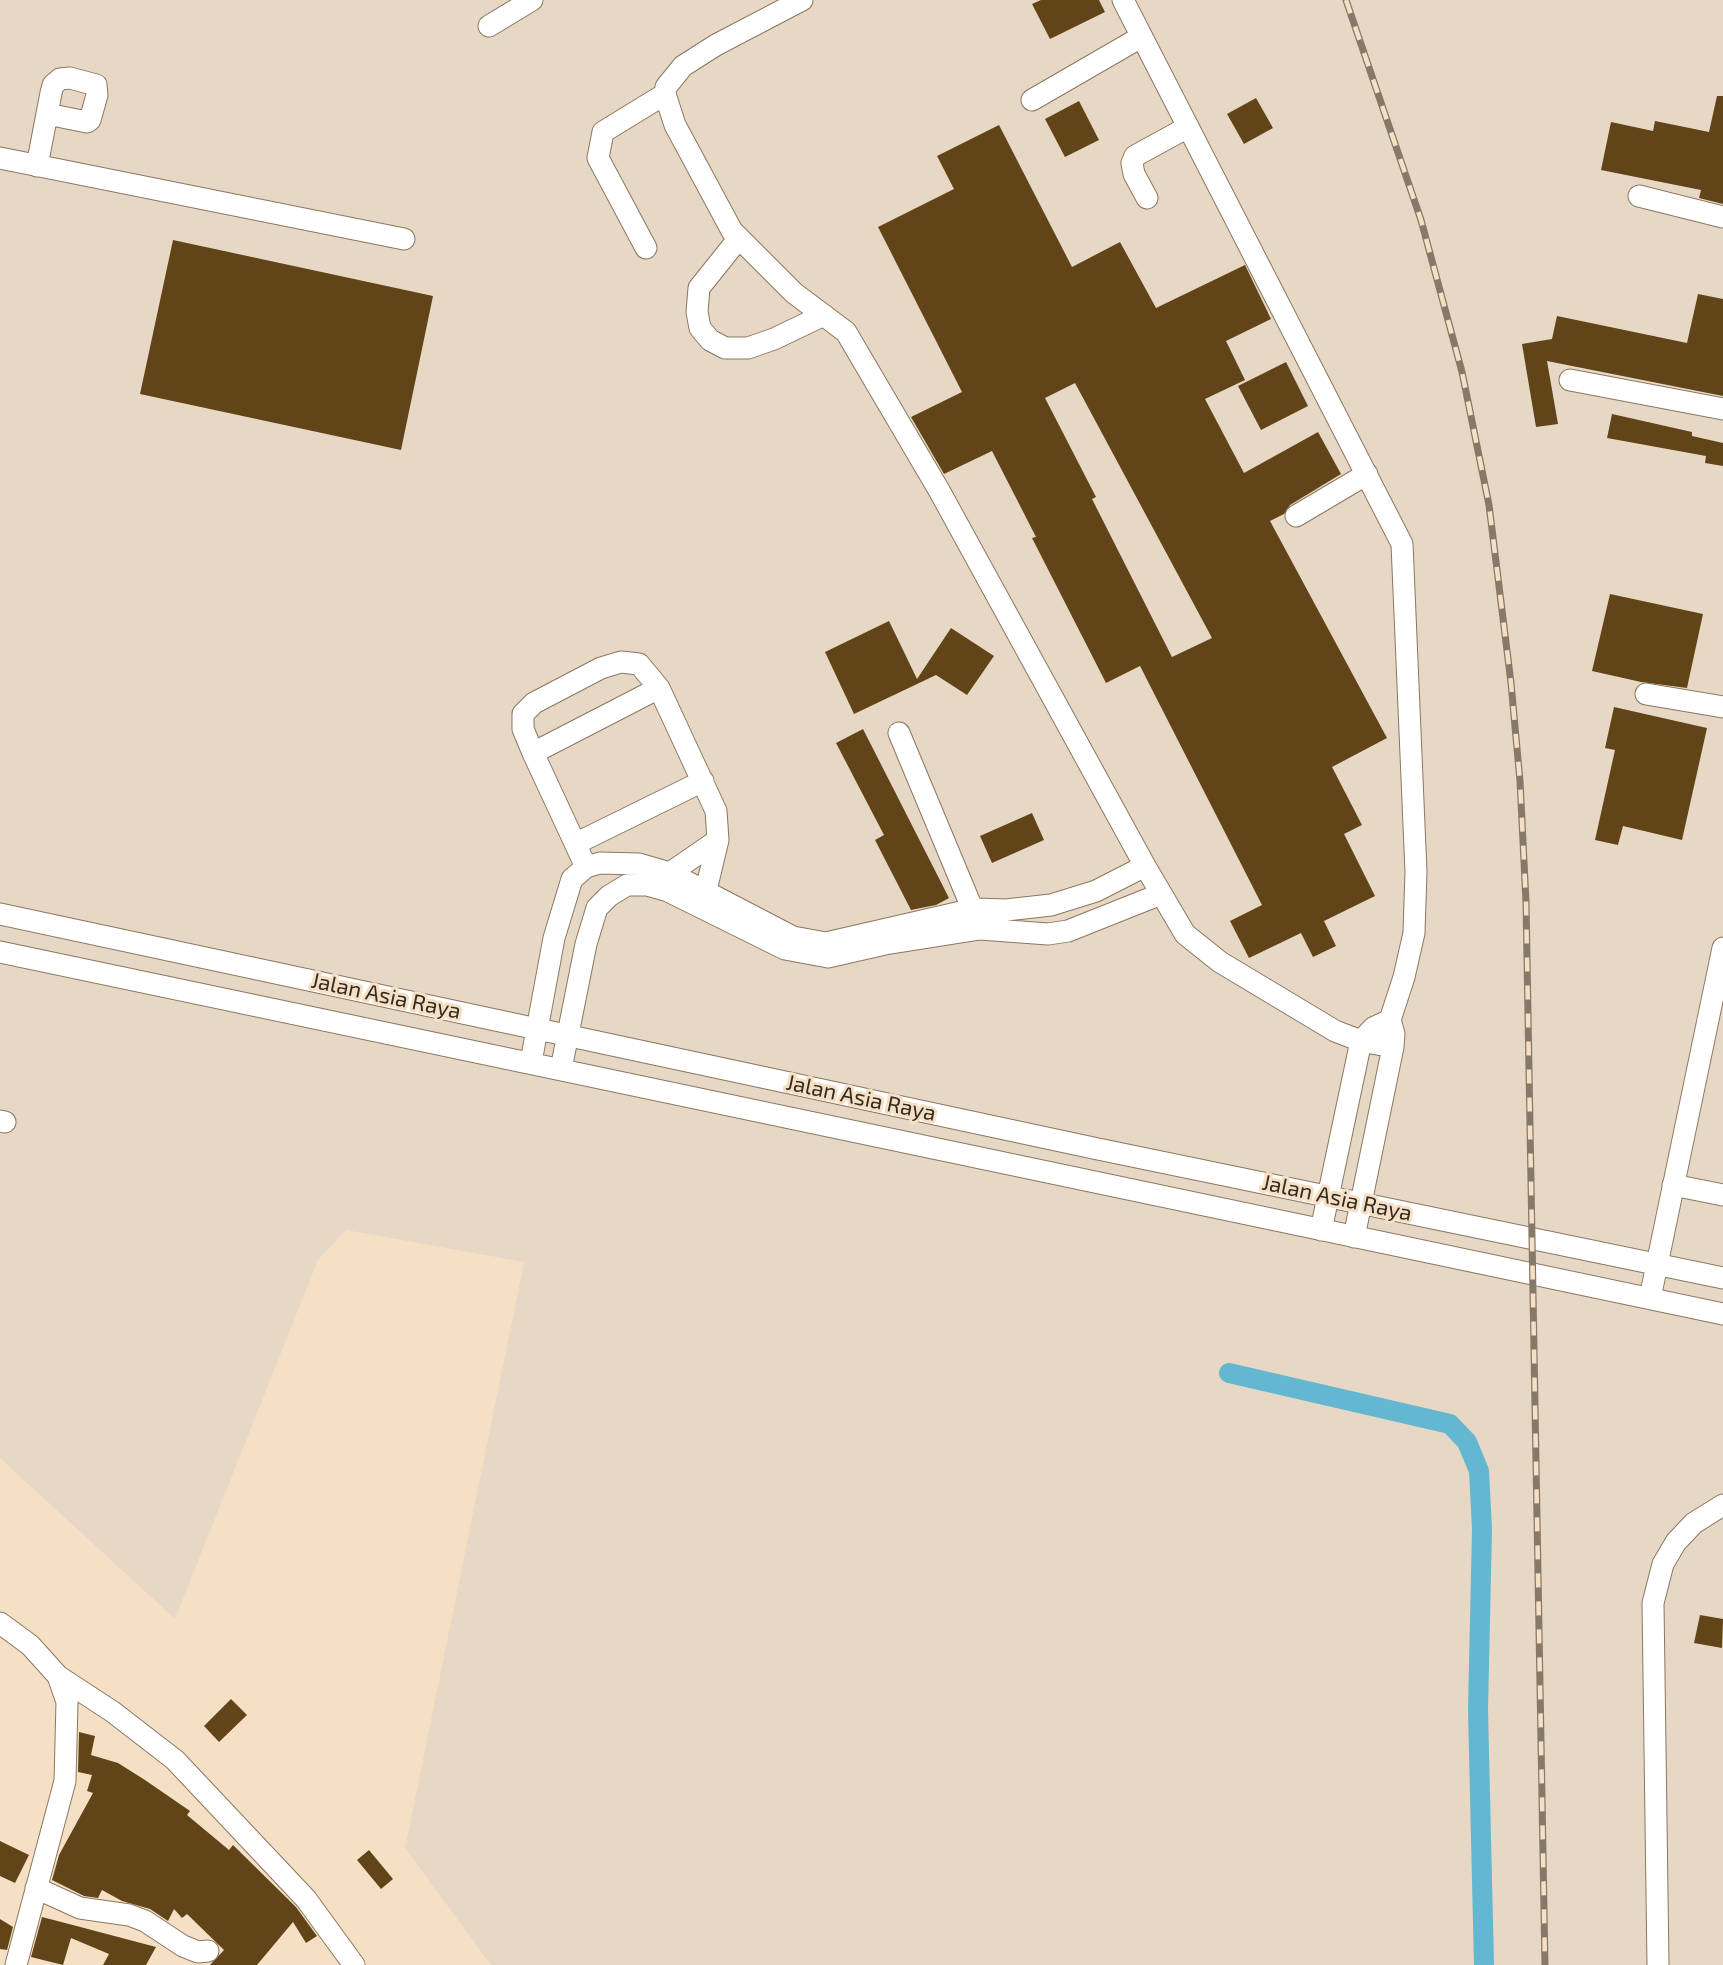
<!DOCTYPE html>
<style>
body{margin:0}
canvas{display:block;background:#f6e0c5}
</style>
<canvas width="1723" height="1965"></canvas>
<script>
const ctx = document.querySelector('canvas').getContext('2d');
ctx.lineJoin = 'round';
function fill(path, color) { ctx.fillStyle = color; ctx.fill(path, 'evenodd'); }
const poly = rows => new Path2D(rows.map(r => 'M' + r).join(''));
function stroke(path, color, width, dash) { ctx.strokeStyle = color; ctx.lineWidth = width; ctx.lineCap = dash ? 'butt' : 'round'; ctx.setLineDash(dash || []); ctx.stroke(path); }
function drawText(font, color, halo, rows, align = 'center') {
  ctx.font = font + ' "Exo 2",sans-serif'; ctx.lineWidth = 6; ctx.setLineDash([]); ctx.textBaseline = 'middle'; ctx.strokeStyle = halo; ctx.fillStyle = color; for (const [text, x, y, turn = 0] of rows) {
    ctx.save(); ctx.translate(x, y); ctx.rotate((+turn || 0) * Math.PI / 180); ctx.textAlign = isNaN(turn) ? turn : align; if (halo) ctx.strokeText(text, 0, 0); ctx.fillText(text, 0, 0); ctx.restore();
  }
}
const industrial = poly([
 [0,0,1723,0,1723,1965,491,1965,405,1848,524,1262,346,1230,318,1260,175,1619,0,1458]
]);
const canal = poly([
 [1229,1373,1450,1424,1467,1442,1479,1471,1482,1529,1478,1710,1484,1965]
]);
const building = poly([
 [1041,0,1099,0,1105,12,1050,39,1032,4],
 [1717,96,1723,96,1723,204,1699,198,1701,190,1601,170,1611,122,1653,131,1655,121,1709,132],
 [1256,98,1273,128,1244,144,1227,114],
 [1079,101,1099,140,1065,157,1045,119],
 [999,125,1072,267,1120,242,1156,308,1245,265,1271,319,1226,341,1245,380,1205,399,1244,473,1318,432,1341,474,1290,505,1284,514,1270,521,1387,738,1332,767,1362,825,1344,834,1375,896,1324,921,1336,946,1313,957,1301,933,1249,958,1230,921,1262,905,1140,666,1106,683,1032,538,1036,537,992,451,944,474,911,417,962,392,878,227,954,189,937,156],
 [1075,383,1212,638,1172,657,1092,499,1096,497,1045,398],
 [173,240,433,296,401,450,140,394],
 [1698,294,1723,299,1723,396,1547,361,1558,424,1536,427,1522,344,1552,339,1557,316,1687,343],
 [1286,362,1308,406,1261,430,1238,386],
 [1612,414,1692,432,1692,436,1723,443,1723,466,1705,463,1706,456,1607,438],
 [1610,594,1703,614,1687,688,1641,682,1592,671],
 [889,621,917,679,951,628,994,656,967,695,936,675,854,714,825,652],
 [1614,707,1707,728,1682,840,1623,826,1618,845,1595,840,1615,750,1605,748],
 [863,729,949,898,936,905,911,910,875,840,884,835,836,743],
 [1032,813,1044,840,992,863,980,836],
 [1700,1615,1723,1619,1722,1648,1694,1643],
 [231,1699,247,1715,219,1742,204,1726],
 [79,1732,95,1736,91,1755,118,1763,145,1780,190,1811,187,1815,229,1850,233,1845,296,1907,317,1936,306,1943,293,1922,257,1965,210,1965,224,1950,187,1914,182,1918,174,1909,168,1921,150,1909,122,1901,102,1890,98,1898,84,1896,52,1880,59,1855,93,1793,87,1791,92,1775,78,1772],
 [0,1841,29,1855,15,1883,0,1876],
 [369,1850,393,1879,381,1889,357,1860],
 [42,1917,69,1924,156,1947,146,1965,103,1965,109,1954,71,1938,63,1965,31,1957],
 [0,1919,13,1927,7,1950,0,1949]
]);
const minor = poly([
 [802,0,716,45,683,66,666,87,665,94,675,125,732,231,794,293,846,332,940,492,1145,866,1185,934,1220,962,1335,1031,1361,1041,1393,1047],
 [1123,0,1402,544,1416,872,1414,933,1404,977,1390,1020,1394,1034,1393,1047,1354,1237],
 [489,26,532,0],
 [1032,100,1141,37],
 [0,158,404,239],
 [37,166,51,93,53,85,60,79,70,78,96,85,97,95,90,120,87,122,47,114],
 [1639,196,1723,217],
 [1147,198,1134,174,1132,163,1135,156,1188,127],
 [739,238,699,288,697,312,700,328,710,340,725,348,748,348,774,339,824,315],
 [646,248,598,158,603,132,665,94],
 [1570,380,1723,409],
 [1296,516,1367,474],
 [1646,694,1723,707],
 [899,733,977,920],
 [533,753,659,688],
 [577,843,703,781],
 [586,867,533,753,523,729,523,714,534,703,601,668,621,662,639,664,659,688,716,811,718,840,706,890,699,902],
 [665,883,670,873,718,840],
 [0,914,1098,1149,1723,1278],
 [0,952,1723,1314],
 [531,1062,554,938,572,879,586,867,600,863,639,864,670,873,793,937,826,943,974,909,1006,910,1051,905,1096,891,1145,866],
 [561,1069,586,944,597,908,609,896,627,885,647,885,668,891,785,949,828,957,885,944,980,929,1048,934,1068,931,1161,894],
 [0,1121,5,1122],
 [1673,1185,1723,1195],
 [1321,1230,1361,1041,1373,1028,1390,1020],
 [1650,1298,1723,948],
 [0,1623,30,1645,58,1676,113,1712,175,1760,306,1899,354,1965],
 [36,1888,80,1908,129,1915,145,1921,183,1946,198,1952,208,1951],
 [16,1965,65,1781,67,1702,58,1676],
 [1658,1965,1653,1603,1663,1564,1676,1542,1694,1523,1723,1505]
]);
const rail = poly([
 [1346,0,1421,220,1462,372,1489,505,1511,683,1520,781,1526,902,1545,1965]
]);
const streetNames = [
 ["Jalan Asia Raya",386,996,12],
 ["Jalan Asia Raya",861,1098,12],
 ["Jalan Asia Raya",1337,1198,12]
];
fill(industrial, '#e7d7c5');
stroke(canal, '#64b7d1', 20);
fill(building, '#614518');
stroke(minor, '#8b775f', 23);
stroke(minor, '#fff', 21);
stroke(rail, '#877968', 7);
stroke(rail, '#f6e0c5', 4.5, [14]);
drawText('22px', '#342b21', '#f6e0c5', streetNames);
</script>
